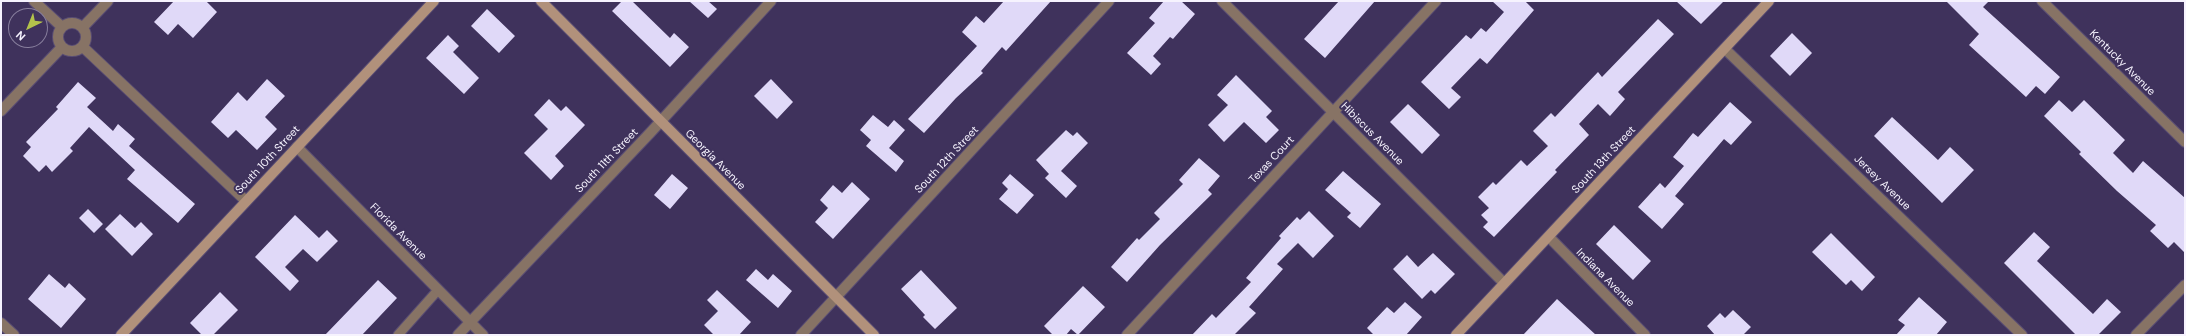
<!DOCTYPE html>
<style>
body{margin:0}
#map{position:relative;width:2186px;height:336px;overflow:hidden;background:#3f325c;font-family:"DM Sans",sans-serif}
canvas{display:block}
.frame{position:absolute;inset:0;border:2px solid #f6f3fe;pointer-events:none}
.north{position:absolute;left:8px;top:8px;width:40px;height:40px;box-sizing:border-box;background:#3f325c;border:1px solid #887f9d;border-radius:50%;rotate:223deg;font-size:11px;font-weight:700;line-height:16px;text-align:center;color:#f6f3fe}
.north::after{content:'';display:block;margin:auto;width:14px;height:18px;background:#b3c24b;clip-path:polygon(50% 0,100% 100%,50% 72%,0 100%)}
</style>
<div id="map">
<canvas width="2186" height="336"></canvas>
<div class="frame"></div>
<div class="north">N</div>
</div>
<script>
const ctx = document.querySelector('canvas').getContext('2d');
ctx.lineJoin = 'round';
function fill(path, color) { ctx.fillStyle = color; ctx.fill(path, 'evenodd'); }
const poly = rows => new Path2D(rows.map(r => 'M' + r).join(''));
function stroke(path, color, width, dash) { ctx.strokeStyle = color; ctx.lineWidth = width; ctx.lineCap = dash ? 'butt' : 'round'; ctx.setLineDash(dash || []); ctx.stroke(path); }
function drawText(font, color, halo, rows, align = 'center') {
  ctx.font = font + ' "DM Sans",sans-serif'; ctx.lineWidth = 4; ctx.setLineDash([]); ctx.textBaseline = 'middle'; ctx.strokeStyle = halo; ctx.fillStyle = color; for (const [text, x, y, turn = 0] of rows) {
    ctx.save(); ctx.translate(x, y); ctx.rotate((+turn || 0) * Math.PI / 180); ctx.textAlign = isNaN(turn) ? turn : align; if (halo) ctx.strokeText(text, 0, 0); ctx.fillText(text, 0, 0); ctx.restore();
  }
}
const building = poly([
 [174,1,206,1,217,12,193,38,178,24,168,35,154,22],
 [622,1,632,1,670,38,674,33,689,47,670,67,612,11],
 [689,1,708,1,717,9,708,18],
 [1004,1,1051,1,1006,51,1002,47,981,71,983,73,956,98,924,133,908,119,977,46,962,32,976,16,984,23],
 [1164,1,1181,1,1195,14,1173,39,1170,37,1153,56,1161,64,1151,75,1127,53,1155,23,1149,18],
 [1339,1,1375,1,1325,58,1304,39],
 [1492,1,1525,1,1534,10,1487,64,1480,58,1451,88,1461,97,1449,109,1421,82,1466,35,1471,39,1481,28,1486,32,1504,12],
 [1676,1,1724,1,1701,24],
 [1946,1,1989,1,1983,7,2060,77,2045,94,2036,86,2026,97,1969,45,1979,34],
 [487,9,515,36,499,53,471,26],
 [1658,19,1674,34,1618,92,1625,99,1610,116,1598,104,1579,124,1589,135,1555,170,1557,172,1494,237,1483,227,1488,222,1481,215,1489,208,1478,197,1493,182,1496,185,1521,160,1527,166,1548,146,1533,131,1551,113,1555,117,1598,72,1602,77],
 [1792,33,1812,53,1790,76,1770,56],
 [448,35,459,46,453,52,479,78,464,94,426,58],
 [1236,75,1272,111,1266,117,1279,130,1266,143,1244,122,1224,142,1208,125,1228,105,1217,95],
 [267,79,285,96,265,117,277,129,257,150,236,130,228,138,211,122,238,92,247,101],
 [771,79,793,102,777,119,754,96],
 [78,82,96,98,87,107,113,131,118,124,135,139,129,146,195,204,178,223,127,179,135,170,89,127,70,148,73,151,52,172,46,165,39,172,23,156,31,147,26,142,58,109,56,107],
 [549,99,561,111,566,106,585,125,555,156,564,166,551,180,524,153,548,129,534,115],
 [2059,100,2072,112,2084,100,2125,140,2113,153,2133,173,2143,161,2185,198,2185,253,2174,242,2168,248,2150,231,2156,225,2117,191,2079,154,2081,152,2044,116],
 [1730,102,1752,122,1731,145,1724,139,1675,196,1684,204,1662,229,1638,207,1660,183,1665,188,1684,166,1673,157,1693,133,1698,137],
 [1408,104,1440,135,1422,154,1390,122],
 [873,115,888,127,894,120,905,130,889,148,904,161,896,172,866,146,871,140,860,130],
 [1892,117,1938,160,1950,147,1974,170,1942,203,1874,136],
 [1066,130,1073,136,1077,132,1088,143,1061,171,1077,186,1066,198,1045,178,1049,174,1036,160],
 [1199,158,1220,176,1208,190,1212,194,1160,245,1127,282,1111,267,1137,238,1139,240,1160,219,1154,213,1183,184,1179,180],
 [1343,171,1381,204,1360,228,1347,217,1351,213,1325,190],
 [672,174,688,188,670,209,654,195],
 [1010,174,1034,195,1017,214,999,199,1008,189,1002,183],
 [852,182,870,199,833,239,815,222,828,208,820,200,833,185,842,193],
 [88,209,103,224,94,233,79,218],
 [1309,211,1334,236,1313,258,1298,243,1277,264,1283,269,1249,307,1256,313,1234,335,1192,335,1212,314,1216,318,1251,282,1246,278,1281,238,1279,236,1297,217,1300,220],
 [120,214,135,228,141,222,153,234,132,256,105,229],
 [295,215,319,238,327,230,338,241,317,262,303,249,285,267,299,281,290,291,255,257],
 [1614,225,1651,261,1633,280,1596,244],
 [2034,232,2050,247,2037,261,2093,314,2107,299,2121,312,2098,335,2076,335,2004,263],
 [1831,233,1875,277,1862,291,1851,280,1846,285,1812,252],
 [1433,253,1455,274,1435,294,1431,290,1422,299,1393,269,1407,255,1418,267],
 [756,269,768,280,773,274,792,291,778,308,746,280],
 [921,270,957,308,935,329,923,317,925,315,901,289],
 [49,274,65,288,69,283,86,299,61,328,28,299],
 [378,280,397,298,362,335,325,335],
 [1083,286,1105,307,1078,335,1071,329,1066,335,1053,335,1044,326],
 [717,290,751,322,739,335,714,335,704,325,718,311,707,300],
 [220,292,238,310,213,335,202,335,190,323],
 [1919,297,1947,322,1936,335,1896,335,1905,325,1898,320],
 [1557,299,1596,335,1523,335],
 [1405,302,1422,317,1406,335,1374,335,1367,328,1387,307,1394,313],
 [1733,310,1751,327,1743,335,1715,335,1707,326,1720,313,1725,318]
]);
const lane = poly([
 [398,335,438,290]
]);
const street = poly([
 [34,1,62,27],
 [1222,1,1504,283],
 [2042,1,2185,142],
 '58 37a14 14 0 1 1 28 0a14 14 0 1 1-28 0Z',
 [83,27,108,1],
 [83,47,246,201],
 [1725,49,2022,335],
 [1,111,62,47],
 [297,147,483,335],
 [1549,237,1645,335],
 [1,323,14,335],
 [458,335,650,133,771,1],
 [801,335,1109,1],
 [1127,335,1436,1],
 [2136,335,2185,285]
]);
const secondary = poly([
 [541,1,874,335],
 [121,335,434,1],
 [1456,335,1769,1]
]);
const streetNames = [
 ["Kentucky Avenue",2122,63,45],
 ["Hibiscus Avenue",1372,134,45],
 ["South 10th Street",268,160,-47],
 ["Georgia Avenue",715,160,45],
 ["South 12th Street",947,160,-47],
 ["Texas Court",1272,160,-47],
 ["South 13th Street",1604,160,-47],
 ["South 11th Street",607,161,-46],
 ["Jersey Avenue",1882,183,44],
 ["Florida Avenue",398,232,45],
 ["Indiana Avenue",1605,278,45]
];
fill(building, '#e0d9f8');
stroke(lane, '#594d73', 11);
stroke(street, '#594d73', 12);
stroke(secondary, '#594d73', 12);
stroke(lane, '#877365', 9);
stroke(street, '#877365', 10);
stroke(secondary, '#b1917b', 10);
drawText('11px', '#f6f3fe', '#3f325c', streetNames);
</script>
